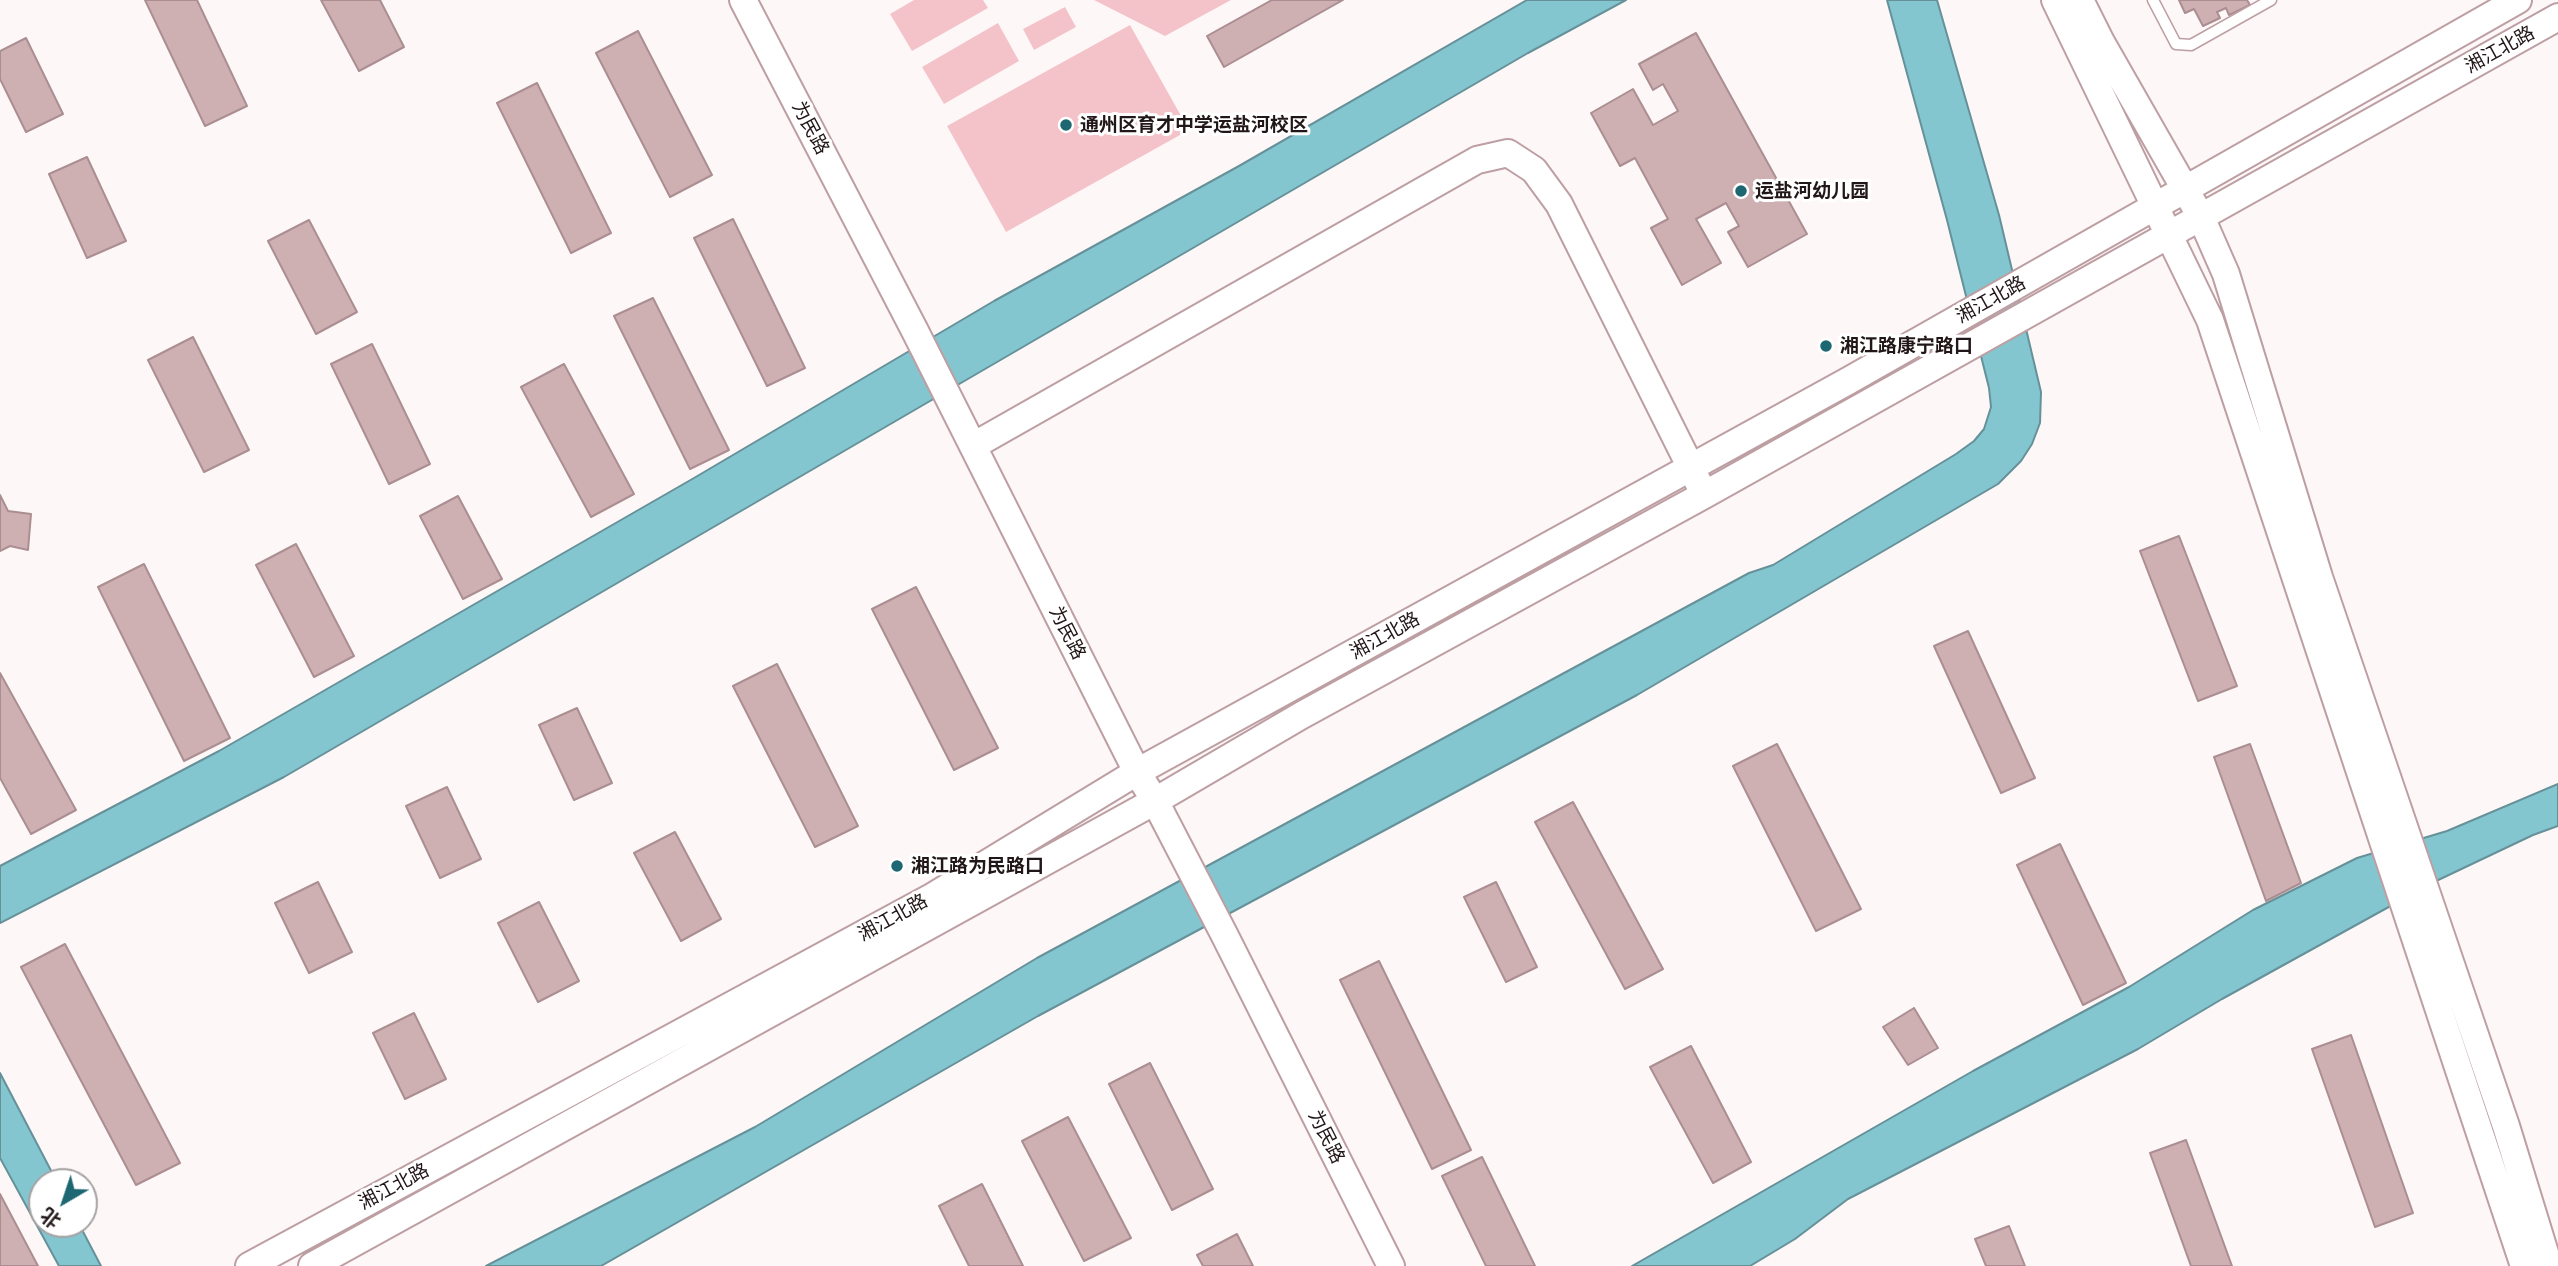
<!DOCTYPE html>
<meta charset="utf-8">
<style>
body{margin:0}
#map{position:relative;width:2558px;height:1266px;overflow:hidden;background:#fef7f8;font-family:Montserrat,"Noto Sans SC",sans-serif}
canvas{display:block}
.north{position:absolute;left:28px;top:1168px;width:70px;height:70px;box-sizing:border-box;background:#fff;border:2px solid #a6a2a3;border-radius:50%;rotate:219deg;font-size:19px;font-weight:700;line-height:28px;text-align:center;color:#211618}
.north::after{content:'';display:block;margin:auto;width:24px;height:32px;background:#1d6772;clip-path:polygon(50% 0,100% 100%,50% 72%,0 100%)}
</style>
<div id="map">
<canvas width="2558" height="1266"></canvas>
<div class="north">北</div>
</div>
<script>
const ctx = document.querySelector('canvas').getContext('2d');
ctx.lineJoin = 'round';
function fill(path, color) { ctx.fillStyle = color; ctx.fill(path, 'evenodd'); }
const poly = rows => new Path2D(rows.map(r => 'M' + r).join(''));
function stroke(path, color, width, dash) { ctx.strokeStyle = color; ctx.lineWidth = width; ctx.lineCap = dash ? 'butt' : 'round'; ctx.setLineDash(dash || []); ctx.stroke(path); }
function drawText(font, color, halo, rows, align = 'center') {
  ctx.font = font + ' Montserrat,"Noto Sans SC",sans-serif'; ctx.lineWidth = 6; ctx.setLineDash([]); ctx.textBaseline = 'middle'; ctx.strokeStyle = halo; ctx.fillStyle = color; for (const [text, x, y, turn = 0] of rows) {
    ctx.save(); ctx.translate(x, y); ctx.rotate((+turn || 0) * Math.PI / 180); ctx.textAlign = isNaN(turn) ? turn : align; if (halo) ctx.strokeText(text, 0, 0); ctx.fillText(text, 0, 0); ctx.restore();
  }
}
const green = poly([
 [914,0,983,0,988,8,912,51,890,14],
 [1094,0,1231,0,1165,36],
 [1065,7,1076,27,1034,50,1023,29],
 [998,23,1019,61,944,104,922,67],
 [1130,25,1189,130,1006,232,947,126]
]);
const water = poly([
 [1527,0,1626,0,1528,53,284,777,0,923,0,866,219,751,694,478,994,301,1239,166,1527,0],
 [1887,0,1937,0,1999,215,2041,392,2040,423,2032,444,2021,461,1998,484,1637,695,1038,1016,601,1266,486,1266,755,1127,1037,958,1749,573,1773,565,1956,454,1974,441,1984,429,1991,407,1989,388,1947,220,1887,0],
 [2558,784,2558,826,2533,835,2434,882,2222,999,2138,1049,1848,1199,1795,1239,1750,1266,1632,1266,1973,1071,2129,987,2253,910,2357,858,2447,831,2558,784],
 [0,1073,57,1182,42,1182,42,1224,79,1224,101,1266,59,1266,0,1158,0,1073]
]);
const building = poly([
 [145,0,197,0,247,106,205,126,145,0],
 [321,0,380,0,404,47,359,71,321,0],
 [1272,0,1343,0,1224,67,1207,36,1272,0],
 [2179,0,2247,0,2250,5,2229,15,2226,8,2217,12,2220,18,2203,26,2194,9,2185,13,2179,0],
 [638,31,712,175,670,197,596,53,638,31],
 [1696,33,1807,234,1748,267,1728,232,1739,226,1726,203,1696,219,1721,263,1682,285,1651,228,1668,219,1635,158,1620,166,1591,113,1633,89,1653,125,1678,111,1663,84,1653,90,1639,64,1696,33],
 [26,38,63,114,26,132,0,79,0,51,26,38],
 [537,83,611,233,571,253,497,103,537,83],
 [87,157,126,241,87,258,49,174,87,157],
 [733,219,805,368,767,386,694,238,733,219],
 [309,220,357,312,316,334,268,241,309,220],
 [653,298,729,450,690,469,614,316,653,298],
 [193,337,249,450,204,472,148,360,193,337],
 [372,344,430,464,389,484,331,364,372,344],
 [564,364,634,494,591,517,521,387,564,364],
 [0,495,8,511,31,514,28,550,10,546,0,551,0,495],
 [458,496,502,579,463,599,420,516,458,496],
 [2179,536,2237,686,2198,701,2140,551,2179,536],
 [296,544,354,656,314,677,256,565,296,544],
 [144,564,230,738,184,761,98,587,144,564],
 [916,587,998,748,954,770,872,609,916,587],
 [1968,631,2035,778,2001,793,1934,646,1968,631],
 [777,664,858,826,815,847,733,686,777,664],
 [0,673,76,810,31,834,0,778,0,673],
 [577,708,612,783,574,800,539,725,577,708],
 [1777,744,1861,909,1816,931,1733,766,1777,744],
 [2250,744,2301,883,2266,901,2214,757,2250,744],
 [447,787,481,859,440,878,406,806,447,787],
 [1573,802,1663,969,1625,989,1535,822,1573,802],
 [675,832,721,919,681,941,634,853,675,832],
 [2060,844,2126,983,2083,1005,2017,865,2060,844],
 [318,882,352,952,309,973,275,903,318,882],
 [1496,882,1537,967,1506,982,1464,897,1496,882],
 [539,902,579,981,538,1002,498,923,539,902],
 [65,944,180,1163,136,1185,21,967,65,944],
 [1379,961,1471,1150,1432,1169,1340,980,1379,961],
 [1914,1008,1938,1048,1908,1065,1883,1027,1914,1008],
 [414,1013,446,1079,405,1099,373,1033,414,1013],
 [2351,1035,2413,1213,2375,1227,2312,1049,2351,1035],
 [1691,1046,1751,1162,1713,1183,1650,1067,1691,1046],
 [1150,1063,1213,1189,1172,1210,1109,1084,1150,1063],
 [1068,1117,1131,1238,1084,1261,1022,1141,1068,1117],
 [2186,1140,2232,1266,2191,1266,2150,1153,2186,1140],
 [1482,1157,1535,1266,1486,1266,1442,1176,1482,1157],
 [982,1184,1023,1266,969,1266,939,1206,982,1184],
 [0,1194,38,1266,0,1266,0,1194],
 [2009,1226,2025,1266,1986,1266,1975,1239,2009,1226],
 [1237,1234,1253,1266,1203,1266,1197,1255,1237,1234]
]);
const lane = poly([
 [2153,0,2176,44,2191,45,2271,0]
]);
const secondary = poly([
 [743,0,915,331,1137,772,1155,801,1224,934,1391,1266],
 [2055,0,2210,320,2524,1266],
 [2080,0,2101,42,2201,217,2226,274,2319,577,2506,1126,2549,1266],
 [973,446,1477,160,1508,153,1534,170,1559,204,1698,482],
 [249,1266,930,898,1137,772,1848,381,2518,0],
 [312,1266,1155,801,1302,715,1704,495,2558,17]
]);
const markers = [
 [1066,125,7,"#1d6772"],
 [1741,191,7,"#1d6772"],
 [1826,346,7,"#1d6772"],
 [897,866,7,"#1d6772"]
];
const streetNames = [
 ["湘江北路",2500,50,-29],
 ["为民路",810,128,62],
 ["湘江北路",1991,300,-29],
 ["为民路",1067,633,63],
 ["湘江北路",1385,636,-29],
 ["湘江北路",893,918,-29],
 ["为民路",1326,1137,63],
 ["湘江北路",394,1187,-28]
];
const poiNames = [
 ["通州区育才中学运盐河校区",1080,125],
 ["运盐河幼儿园",1755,191],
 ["湘江路康宁路口",1840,346],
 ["湘江路为民路口",911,866]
];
fill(green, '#f4c3c9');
fill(water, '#83c6d0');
stroke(water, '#669199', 2);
fill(building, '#ceb0b3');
stroke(building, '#ab8e91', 2);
stroke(lane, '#bd9fa3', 13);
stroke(secondary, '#bd9fa3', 30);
stroke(lane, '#fff', 10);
stroke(secondary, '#fff', 26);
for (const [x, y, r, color] of markers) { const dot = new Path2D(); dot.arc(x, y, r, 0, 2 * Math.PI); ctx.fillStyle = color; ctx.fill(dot); stroke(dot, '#fff', 2.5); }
drawText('19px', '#211618', '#fff', streetNames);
drawText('bold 19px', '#211618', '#fff', poiNames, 'left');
</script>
